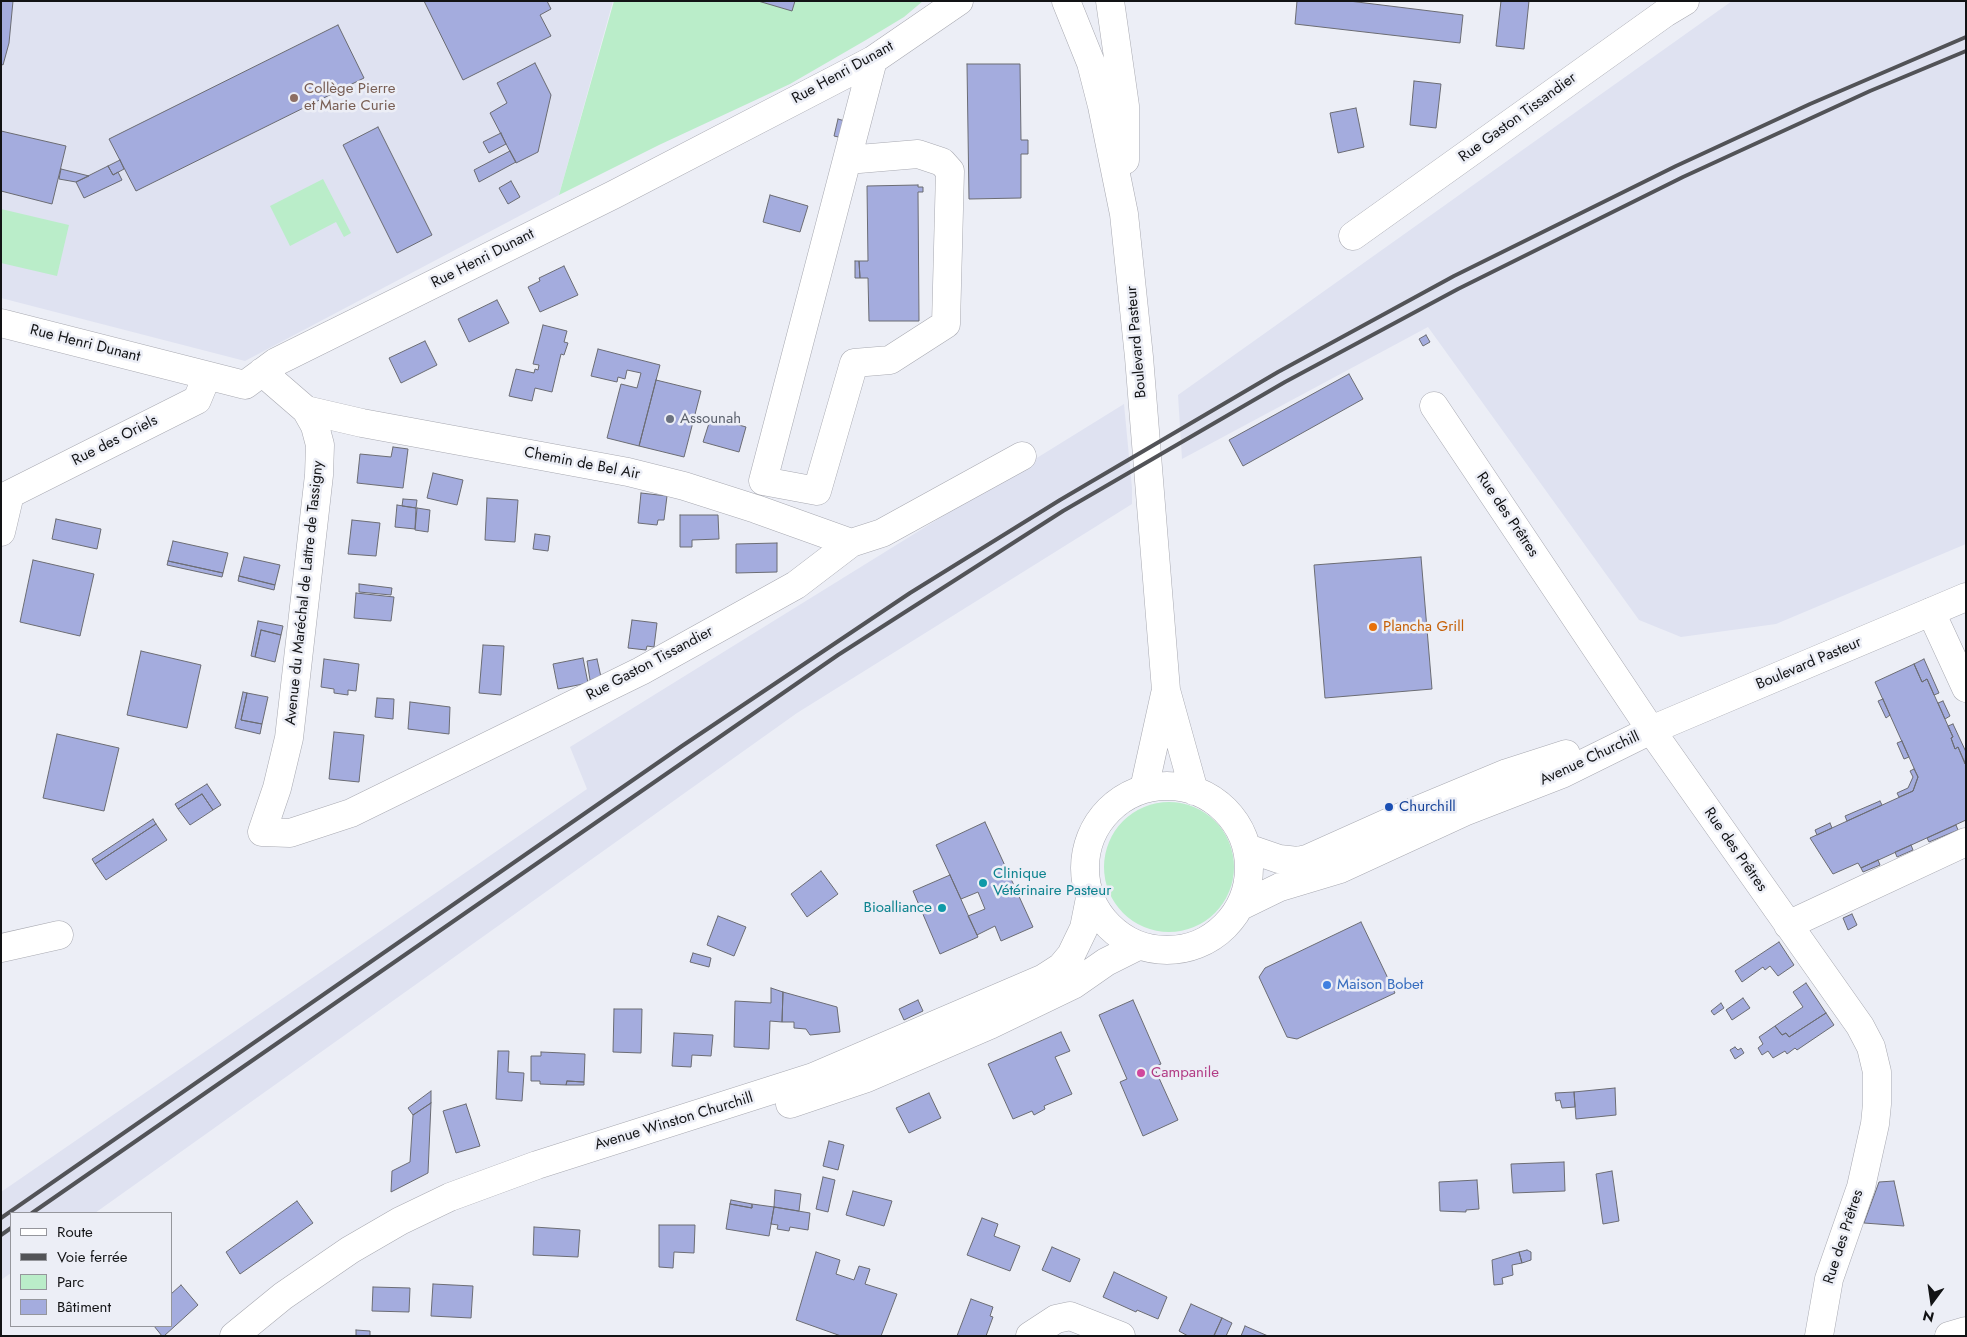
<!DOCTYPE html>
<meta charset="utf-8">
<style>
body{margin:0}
#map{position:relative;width:1967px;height:1337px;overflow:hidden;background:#eceef6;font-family:Jost,sans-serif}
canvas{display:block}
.frame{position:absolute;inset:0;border:2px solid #121315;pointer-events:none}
.legend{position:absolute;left:10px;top:1212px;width:162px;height:115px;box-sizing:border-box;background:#eceef6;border:1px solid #95969c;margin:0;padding:6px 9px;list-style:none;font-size:15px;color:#121315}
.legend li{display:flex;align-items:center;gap:10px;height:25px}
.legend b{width:25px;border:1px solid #95969c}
.north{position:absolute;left:1907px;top:1277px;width:50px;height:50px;-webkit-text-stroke:4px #eceef6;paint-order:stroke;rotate:194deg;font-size:14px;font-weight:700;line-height:20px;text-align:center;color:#121315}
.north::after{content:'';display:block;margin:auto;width:18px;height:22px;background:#121315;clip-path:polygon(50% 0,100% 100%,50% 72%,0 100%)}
</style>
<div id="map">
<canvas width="1967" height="1337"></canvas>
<div class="frame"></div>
<ul class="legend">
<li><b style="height:6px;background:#fff"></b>Route</li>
<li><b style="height:6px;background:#525357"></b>Voie ferrée</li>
<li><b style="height:14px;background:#baedc9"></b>Parc</li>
<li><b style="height:14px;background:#a4acde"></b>Bâtiment</li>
</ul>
<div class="north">N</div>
</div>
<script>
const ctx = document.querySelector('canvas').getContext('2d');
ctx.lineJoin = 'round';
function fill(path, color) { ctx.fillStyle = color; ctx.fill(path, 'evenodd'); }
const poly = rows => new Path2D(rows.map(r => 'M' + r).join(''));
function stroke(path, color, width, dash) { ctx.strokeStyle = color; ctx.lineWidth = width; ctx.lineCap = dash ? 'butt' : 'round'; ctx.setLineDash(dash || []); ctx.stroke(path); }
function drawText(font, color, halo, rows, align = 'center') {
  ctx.font = font + ' Jost,sans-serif'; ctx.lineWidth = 5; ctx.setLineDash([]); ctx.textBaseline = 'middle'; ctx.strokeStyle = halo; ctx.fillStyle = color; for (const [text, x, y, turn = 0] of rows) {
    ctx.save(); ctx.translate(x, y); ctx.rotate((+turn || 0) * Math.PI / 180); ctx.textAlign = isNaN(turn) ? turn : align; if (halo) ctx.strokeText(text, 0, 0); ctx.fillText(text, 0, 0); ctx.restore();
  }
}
const built = poly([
 [1,1,613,1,559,195,245,361,1,298],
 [1732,1,1966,1,1966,544,1776,624,1681,637,1639,620,1428,327,1182,459,1178,395],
 [1124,404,1132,488,1132,504,797,713,95,1213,11,1213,11,1273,1,1280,1,1192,587,789,570,747]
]);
const green = poly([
 [614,1,923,1,904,17,866,40,790,84,659,145,559,195],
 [323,179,351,233,344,237,336,222,290,246,270,206],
 [1,209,69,225,57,276,1,263],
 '1104 867a65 65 0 1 1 130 0a65 65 0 1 1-130 0Z'
]);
const building = poly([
 [1,1,13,1,9,43,3,65,1,64,1,1],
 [424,1,547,1,551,9,540,15,551,36,463,80,424,1],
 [758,1,795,1,792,11,758,1],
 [1297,1,1349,1,1463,15,1460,43,1295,24,1297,1],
 [1501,1,1529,1,1524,49,1496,46,1501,1],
 [338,25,364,78,136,191,109,139,338,25],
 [535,63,551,95,538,152,516,163,490,113,507,103,497,83,535,63],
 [967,64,1020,64,1021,140,1028,140,1028,154,1021,154,1021,198,969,199,967,64],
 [1414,81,1441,84,1436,128,1410,125,1414,81],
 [1356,108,1364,147,1338,153,1330,113,1356,108],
 [838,119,852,123,847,139,834,136,838,119],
 [378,127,432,235,397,253,343,145,378,127],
 [1,131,66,146,52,204,1,191,1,131],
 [501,133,506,144,489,153,483,142,501,133],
 [510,151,516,162,479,182,474,170,510,151],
 [120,160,124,169,113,175,108,166,120,160],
 [108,166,113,175,118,172,122,180,84,198,76,182,108,166],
 [61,169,89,176,76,182,59,179,61,169],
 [511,181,520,197,508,204,499,188,511,181],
 [918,185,918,187,923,187,923,192,918,192,919,321,869,321,868,278,860,278,859,261,868,261,867,186,918,185],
 [770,195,808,206,800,232,763,222,770,195],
 [855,261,859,261,860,278,855,278,855,261],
 [564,266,578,295,540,312,528,287,540,281,539,278,564,266],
 [497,300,509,323,469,342,458,319,497,300],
 [543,325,567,331,564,342,568,343,564,355,561,354,552,392,535,388,532,401,509,396,516,369,534,373,535,369,538,370,539,365,533,364,543,325],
 [1426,335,1430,342,1423,346,1419,339,1426,335],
 [425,341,437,365,401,383,389,358,425,341],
 [598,349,660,365,639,446,607,438,621,384,637,388,641,373,627,370,625,379,618,377,617,382,591,376,598,349],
 [1349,374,1363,399,1243,466,1229,440,1349,374],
 [656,380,701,391,684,457,639,446,656,380],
 [711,417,746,427,739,452,703,442,711,417],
 [393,447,408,449,403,488,357,483,360,454,391,457,393,447],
 [433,473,463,480,457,505,427,498,433,473],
 [641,493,667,496,664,520,658,520,657,525,638,523,641,493],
 [487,498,518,500,515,542,485,540,487,498],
 [403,499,417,500,416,508,402,506,403,499],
 [397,505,416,508,415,529,395,527,397,505],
 [417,508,430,510,428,532,415,530,417,508],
 [680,515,718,515,719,539,692,540,692,547,680,547,680,515],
 [56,519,101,529,97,549,52,539,56,519],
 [352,520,380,523,376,556,348,554,352,520],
 [535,534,550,536,548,551,533,549,535,534],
 [173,541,228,553,223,573,168,561,173,541],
 [777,543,777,572,736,573,736,544,777,543],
 [244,557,280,565,275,585,239,576,244,557],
 [1421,557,1432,689,1325,698,1314,565,1421,557],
 [33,560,94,574,80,636,20,622,33,560],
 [168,561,223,573,222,577,167,565,168,561],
 [239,576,275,585,274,590,238,581,239,576],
 [359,584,392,588,391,595,359,592,359,584],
 [356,593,394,597,391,621,354,618,356,593],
 [632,620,657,623,654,647,647,646,646,650,628,648,632,620],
 [258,621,283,626,281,635,261,630,255,657,251,656,258,621],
 [261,630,281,635,275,662,255,657,261,630],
 [483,645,504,646,501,695,479,693,483,645],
 [141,651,201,665,187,728,127,715,141,651],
 [583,658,588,683,558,689,553,664,583,658],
 [324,659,359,664,356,691,348,690,348,695,334,693,334,689,321,687,324,659],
 [597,659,601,677,590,680,587,661,597,659],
 [1924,659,1939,693,1934,695,1927,679,1922,682,1914,664,1924,659],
 [1914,664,1922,682,1927,679,1953,737,1951,738,1955,749,1958,747,1966,765,1966,820,1861,868,1858,863,1833,874,1810,838,1913,791,1918,777,1875,682,1914,664],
 [243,692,247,693,241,720,262,724,260,734,235,728,243,692],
 [247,693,268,697,262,724,241,720,247,693],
 [377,698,394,699,393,719,375,717,377,698],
 [1883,699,1890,715,1886,718,1878,701,1883,699],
 [1943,701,1950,716,1945,719,1938,703,1943,701],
 [410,702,450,707,449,734,408,729,410,702],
 [1953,724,1966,752,1965,764,1958,747,1955,749,1951,738,1953,737,1948,726,1953,724],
 [334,732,364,735,359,782,329,779,334,732],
 [57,734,119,748,104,811,43,798,57,734],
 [1902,741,1909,757,1904,759,1897,743,1902,741],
 [1914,769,1918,777,1913,791,1899,797,1897,793,1908,788,1913,777,1910,771,1914,769],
 [207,784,221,805,213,810,202,794,178,809,175,804,207,784],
 [202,794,213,810,190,825,178,809,202,794],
 [1880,801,1882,805,1847,821,1845,816,1880,801],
 [153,819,156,824,95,864,92,859,153,819],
 [985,822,1033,927,1001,941,995,926,977,935,968,916,985,909,978,892,961,899,936,845,985,822],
 [1830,823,1832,828,1817,835,1815,830,1830,823],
 [156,824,167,840,106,880,95,864,156,824],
 [1956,825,1958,830,1929,842,1927,838,1956,825],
 [1911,845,1913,850,1897,857,1895,852,1911,845],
 [1878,860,1880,865,1863,872,1861,868,1878,860],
 [821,871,838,894,807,917,791,894,821,871],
 [950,875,978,937,940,954,913,891,950,875],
 [1852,914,1857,925,1848,930,1843,918,1852,914],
 [718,916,746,927,734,956,707,945,718,916],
 [1361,922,1395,993,1297,1039,1287,1037,1259,977,1265,968,1361,922],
 [1779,942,1794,965,1778,976,1770,966,1765,970,1763,967,1742,982,1735,971,1779,942],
 [693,953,711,958,709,967,690,962,693,953],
 [1806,983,1826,1013,1789,1037,1786,1033,1782,1035,1775,1026,1803,1007,1793,992,1806,983],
 [771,988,783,992,782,1022,770,1021,769,1049,734,1047,735,1001,771,1003,771,988],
 [783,992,837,1007,840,1032,810,1035,806,1029,794,1028,794,1022,782,1022,783,992],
 [1743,998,1750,1008,1732,1020,1726,1010,1743,998],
 [918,1000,923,1011,904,1020,899,1009,918,1000],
 [1133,1000,1161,1064,1154,1067,1178,1120,1143,1136,1120,1082,1127,1079,1099,1015,1133,1000],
 [1721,1003,1724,1008,1714,1015,1711,1011,1721,1003],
 [614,1009,642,1009,641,1053,613,1052,614,1009],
 [1826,1013,1834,1025,1797,1050,1795,1048,1787,1054,1785,1051,1773,1058,1768,1051,1762,1055,1758,1048,1763,1044,1759,1037,1775,1026,1782,1035,1786,1033,1789,1037,1826,1013],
 [1061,1032,1070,1051,1055,1057,1072,1094,1044,1106,1045,1109,1034,1115,1032,1111,1013,1119,988,1064,1061,1032],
 [674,1033,713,1035,711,1056,692,1055,691,1067,672,1066,674,1033],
 [1735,1047,1738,1050,1741,1048,1744,1053,1735,1059,1730,1050,1735,1047],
 [498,1051,509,1051,508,1072,524,1073,522,1101,496,1099,498,1051],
 [541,1052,585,1054,584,1082,567,1081,566,1085,540,1084,540,1081,531,1081,531,1056,541,1056,541,1052],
 [567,1081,584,1082,584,1085,566,1085,567,1081],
 [1615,1088,1616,1115,1576,1119,1574,1092,1615,1088],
 [431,1091,431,1103,413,1115,408,1108,431,1091],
 [1574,1092,1575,1107,1562,1108,1560,1100,1556,1101,1555,1093,1574,1092],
 [929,1093,941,1118,909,1133,896,1108,929,1093],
 [431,1103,428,1173,391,1192,392,1171,410,1162,413,1115,431,1103],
 [466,1104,480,1146,456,1153,443,1111,466,1104],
 [829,1141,844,1145,838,1170,823,1166,829,1141],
 [1564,1162,1565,1191,1513,1193,1511,1164,1564,1162],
 [1612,1171,1619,1221,1603,1224,1596,1174,1612,1171],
 [823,1177,835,1180,828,1212,816,1209,823,1177],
 [1477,1180,1479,1209,1466,1210,1466,1212,1440,1211,1439,1182,1477,1180],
 [1894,1181,1904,1226,1864,1223,1879,1182,1894,1181],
 [775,1190,801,1194,799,1211,774,1207,775,1190],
 [853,1191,892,1201,884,1226,846,1215,853,1191],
 [731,1200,752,1204,752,1208,730,1204,731,1200],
 [297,1201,313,1223,240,1274,226,1252,297,1201],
 [730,1204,752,1208,752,1204,774,1207,769,1236,726,1229,730,1204],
 [774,1207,810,1213,808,1230,790,1227,789,1231,777,1229,778,1225,771,1224,774,1207],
 [982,1218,998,1224,994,1236,1020,1246,1010,1271,967,1255,982,1218],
 [659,1225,695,1225,694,1253,674,1252,673,1268,659,1267,659,1225],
 [534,1227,580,1230,578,1257,533,1255,534,1227],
 [1052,1247,1080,1259,1070,1282,1042,1270,1052,1247],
 [1527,1250,1531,1252,1531,1260,1522,1263,1519,1252,1527,1250],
 [816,1252,840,1260,836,1274,854,1280,859,1266,870,1269,865,1284,897,1294,881,1336,841,1336,796,1320,816,1252],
 [1519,1252,1522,1263,1512,1265,1513,1275,1502,1278,1503,1284,1494,1285,1492,1260,1519,1252],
 [1114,1272,1167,1297,1158,1319,1137,1310,1136,1312,1103,1297,1114,1272],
 [433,1284,473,1286,471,1318,431,1316,433,1284],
 [181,1285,198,1305,164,1336,162,1336,154,1326,171,1326,171,1294,181,1285],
 [373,1287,410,1288,409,1312,372,1311,373,1287],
 [971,1299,993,1307,990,1316,993,1317,986,1336,957,1336,971,1299],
 [1191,1304,1222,1318,1214,1336,1188,1336,1179,1331,1191,1304],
 [1222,1318,1232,1323,1226,1336,1216,1336,1214,1335,1222,1318],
 [1245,1326,1268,1336,1241,1336,1245,1326],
 [356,1330,370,1331,370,1336,356,1336,356,1330]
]);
const minor = poly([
 [847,160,918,154,942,162,950,171,946,324,890,360,854,363,817,491,763,481,873,60],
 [1353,236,1665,13,1685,1],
 [1,323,245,385,276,362,613,195,873,60,959,1],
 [262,372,306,410,315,426,320,445,319,475,289,738,277,788,262,832,290,833,351,813,641,671,796,585,851,543,882,533,1022,456],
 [1434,406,1651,730,1860,1026,1871,1047,1877,1072,1877,1104,1875,1124,1861,1187,1829,1279,1819,1336],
 [306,410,362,423,628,472,684,486,756,509,851,543],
 [10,494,197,400,207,376],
 [1,532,10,494],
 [1931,612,1966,688],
 [1788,925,1966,842],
 [1,948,59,935],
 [1030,1336,1056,1319,1070,1316,1121,1336],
 [1949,1336,1966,1331]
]);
const major = poly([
 [1066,1,1091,63,1102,106,1124,214,1139,357,1166,690,1194,791],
 [1110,1,1125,106,1125,160],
 '1085 868a82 82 0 1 1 164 0a82 82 0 1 1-164 0Z',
 [1144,789,1165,694],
 [1247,848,1279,859,1298,861,1307,859,1394,820,1507,773,1566,754],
 [1241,906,1280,887,1340,869,1464,812,1562,774,1651,730,1966,597],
 [790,1104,867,1078,990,1025,1073,985,1106,962,1138,946],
 [234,1336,283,1296,350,1250,400,1221,450,1197,537,1165,813,1077,1044,978,1061,967,1071,955,1084,928,1090,898]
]);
const rail = poly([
 [32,1213,838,655,1063,511,1285,382,1458,289,1683,177,1870,91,1966,51],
 [1,1218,682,746,910,593,1060,500,1278,372,1454,276,1676,166,1810,104,1966,37],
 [1,1235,11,1228]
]);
const markers = [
 [294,98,5,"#8d6e63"],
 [670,419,5,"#6b7280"],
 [1373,627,5,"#e8710a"],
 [1389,807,5,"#1a4fb4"],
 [983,883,5,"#0f9aa8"],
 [942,908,5,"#0f9aa8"],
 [1327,985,5,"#3f7fe0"],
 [1141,1073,5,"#d1479c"]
];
const streetNames = [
 ["Rue Henri Dunant",843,73,-29],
 ["Rue Gaston Tissandier",1518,118,-36],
 ["Rue Henri Dunant",483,259,-27],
 ["Boulevard Pasteur",1137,342,-95],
 ["Rue Henri Dunant",85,344,14],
 ["Rue des Oriels",115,441,-27],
 ["Chemin de Bel Air",582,464,11],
 ["Rue des Prêtres",1507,515,56],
 ["Avenue du Maréchal de Lattre de Tassigny",305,593,-84],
 ["Rue Gaston Tissandier",650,664,-28],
 ["Boulevard Pasteur",1809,664,-23],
 ["Avenue Churchill",1590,759,-25],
 ["Rue des Prêtres",1735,850,55],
 ["Avenue Winston Churchill",674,1122,-17],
 ["Rue des Prêtres",1844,1237,-72]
];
const educationNames = [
 ["Collège Pierre",304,89],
 ["et Marie Curie",304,106]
];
const worshipNames = [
 ["Assounah",680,419]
];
const foodNames = [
 ["Plancha Grill",1383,627]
];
const transitNames = [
 ["Churchill",1399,807]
];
const cultureNames = [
 ["Clinique",993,874],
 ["Vétérinaire Pasteur",993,891],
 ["Bioalliance",932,908,"right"]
];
const shopNames = [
 ["Maison Bobet",1337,985]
];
const hotelNames = [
 ["Campanile",1151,1073]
];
fill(built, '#dfe2f1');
fill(green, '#baedc9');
fill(building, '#a4acde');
stroke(building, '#6b6c73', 1);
stroke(minor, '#a8a9b1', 29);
stroke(major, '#a8a9b1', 29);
stroke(minor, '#fff', 28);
stroke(major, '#fff', 28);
stroke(rail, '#525357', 4);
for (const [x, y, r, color] of markers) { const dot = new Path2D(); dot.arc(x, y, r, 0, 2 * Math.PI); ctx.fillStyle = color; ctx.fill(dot); stroke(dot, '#eceef6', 2); }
drawText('15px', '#121315', '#eceef6', streetNames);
drawText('15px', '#785e54', '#eceef6', educationNames, 'left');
drawText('15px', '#5b616d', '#eceef6', worshipNames, 'left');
drawText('15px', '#c56008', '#eceef6', foodNames, 'left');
drawText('15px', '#164399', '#eceef6', transitNames, 'left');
drawText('15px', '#0d838f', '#eceef6', cultureNames, 'left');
drawText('15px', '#366cbe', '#eceef6', shopNames, 'left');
drawText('15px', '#b23c85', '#eceef6', hotelNames, 'left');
</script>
